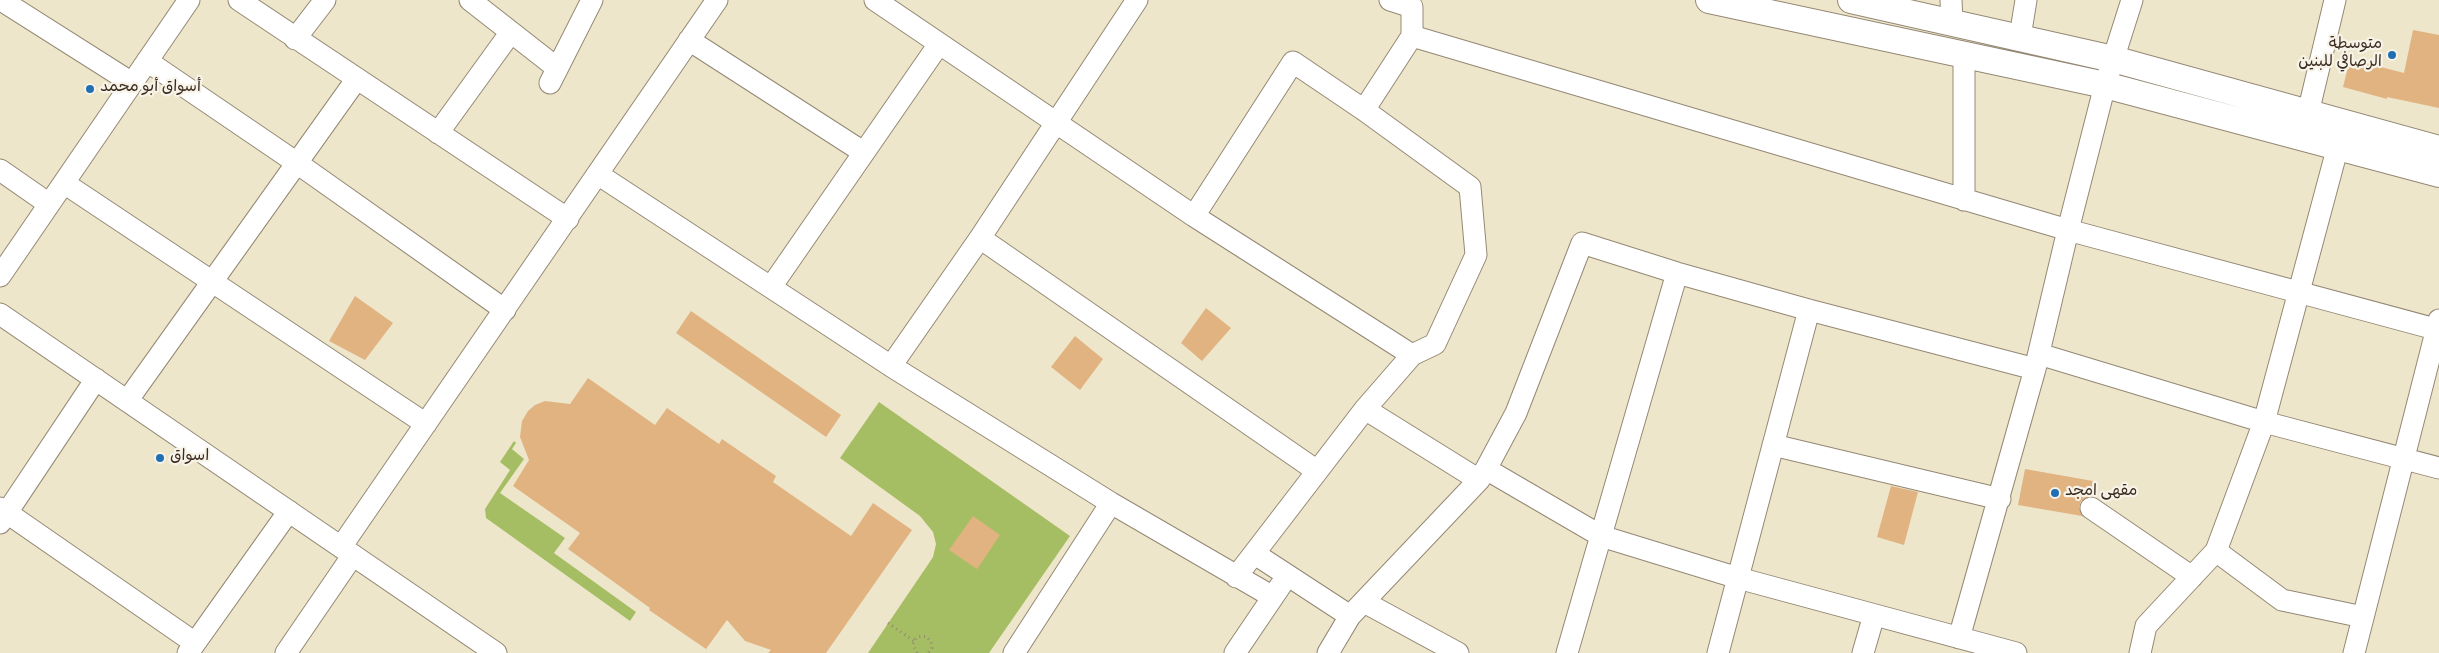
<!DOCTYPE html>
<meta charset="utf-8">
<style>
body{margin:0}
canvas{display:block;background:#eee6cb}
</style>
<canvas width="2439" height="653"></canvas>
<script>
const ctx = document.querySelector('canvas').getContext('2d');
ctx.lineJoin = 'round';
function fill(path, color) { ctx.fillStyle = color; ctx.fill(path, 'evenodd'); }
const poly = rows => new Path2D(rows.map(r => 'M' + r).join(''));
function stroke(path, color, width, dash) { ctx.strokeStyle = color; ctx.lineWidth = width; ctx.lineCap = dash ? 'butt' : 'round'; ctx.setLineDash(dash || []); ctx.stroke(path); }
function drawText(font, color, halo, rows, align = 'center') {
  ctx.font = font + ' Dekko,"Playpen Sans Arabic",sans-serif'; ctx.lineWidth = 4.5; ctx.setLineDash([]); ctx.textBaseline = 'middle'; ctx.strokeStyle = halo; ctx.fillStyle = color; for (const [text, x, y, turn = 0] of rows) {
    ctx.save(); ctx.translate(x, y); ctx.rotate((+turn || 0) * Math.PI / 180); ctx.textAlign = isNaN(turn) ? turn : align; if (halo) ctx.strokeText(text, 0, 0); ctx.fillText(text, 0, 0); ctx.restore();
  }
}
const green = poly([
 [879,402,1070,536,989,653,868,653,927,566,933,557,936,544,933,532,920,516,840,458],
 [514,441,516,443,512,449,524,459,500,493,565,538,554,553,636,612,630,621,486,518,485,509,510,470,500,462]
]);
const building = poly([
 [2413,30,2439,35,2439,108,2387,97,2387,99,2343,87,2350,59,2404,73],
 [355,296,393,323,365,360,329,341],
 [1206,308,1231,328,1202,361,1181,343],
 [691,311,841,415,826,437,676,333],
 [1075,336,1103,359,1080,390,1051,367],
 [588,378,655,425,667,408,719,444,722,439,776,476,773,482,851,536,873,503,912,530,826,653,768,653,771,650,745,641,727,620,706,649,649,610,650,608,568,549,580,533,513,486,529,460,520,437,522,421,528,411,535,405,545,401,570,404],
 [2025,469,2093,481,2090,496,2081,501,2079,507,2082,516,2018,505],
 [1891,486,1918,492,1904,545,1877,537],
 [973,516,1000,535,977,569,949,550]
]);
const path = poly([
 [888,623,914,641],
 [917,653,913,644,916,638,922,636,927,637,931,642,932,648,928,653]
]);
const minor = poly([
 [1,0,132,83],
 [239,0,568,219],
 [470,0,557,68],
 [875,0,1194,216,1412,355],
 [1951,0,1952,22],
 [1412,36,2068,230,2439,330],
 [2020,37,2026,0],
 [295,39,325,0],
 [689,40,863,152],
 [147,61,297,163,505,310],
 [550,83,592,0],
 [1364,110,1412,36,1412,7,1390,0],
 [2308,113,2335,0],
 [438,133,511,32],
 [0,170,49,204],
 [599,175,891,366,1111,503,1273,597],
 [64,183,426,424],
 [1964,200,1964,54],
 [1194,216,1293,62,1364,110,1470,187,1476,255,1435,344,1412,355,1365,409,1236,577],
 [980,238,1317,471],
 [0,276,189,0],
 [771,287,939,44],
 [0,314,496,653],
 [2039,354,2264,422,2439,468],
 [891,366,980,238,1137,0],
 [127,401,356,80],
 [1365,409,1479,480],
 [1773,445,2000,499],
 [1486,469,1601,536,1738,578,2016,653],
 [0,508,195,643],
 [2091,508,2192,577],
 [0,523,96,379],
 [341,547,717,0],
 [2216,551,2282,600,2363,617],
 [1255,554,1350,616],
 [1364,602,1458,653],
 [1959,638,2035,369,2068,230,2105,85,2132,0],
 [188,653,289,511],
 [286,653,353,555],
 [1014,653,1111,503],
 [1235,653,1281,585],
 [1328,653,1350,616,1479,480,1486,469,1516,413,1582,243,1677,273,1809,310,2035,369],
 [1567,653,1677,273],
 [1718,653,1809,310],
 [1863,653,1874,615],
 [2140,653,2146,626,2216,551,2264,422,2338,146],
 [2354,653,2439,320]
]);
const tertiary = poly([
 [1709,0,2105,85,2439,174],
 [1851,0,2113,59,2439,149]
]);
const markers = [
 [2392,55,5,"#1f6fb2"],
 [90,89,5,"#1f6fb2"],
 [160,458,5,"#1f6fb2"],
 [2055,493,5,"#1f6fb2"]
];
const poiNames = [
 ["متوسطة",2382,46,"right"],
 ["الرصافي للبنين",2382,64,"right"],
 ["أسواق أبو محمد",100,89],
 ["اسواق",170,458],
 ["مقهى امجد",2065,493]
];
fill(green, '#a6be63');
fill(building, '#e1b381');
stroke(minor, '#948874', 23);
stroke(tertiary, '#948874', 28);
stroke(path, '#948874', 3, [1, 4]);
stroke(minor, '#fff', 21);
stroke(tertiary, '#fff', 26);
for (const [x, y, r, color] of markers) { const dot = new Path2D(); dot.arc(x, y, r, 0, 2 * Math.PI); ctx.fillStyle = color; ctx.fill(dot); stroke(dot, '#f7f3e8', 2); }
drawText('16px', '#3b2a1e', '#f7f3e8', poiNames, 'left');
</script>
